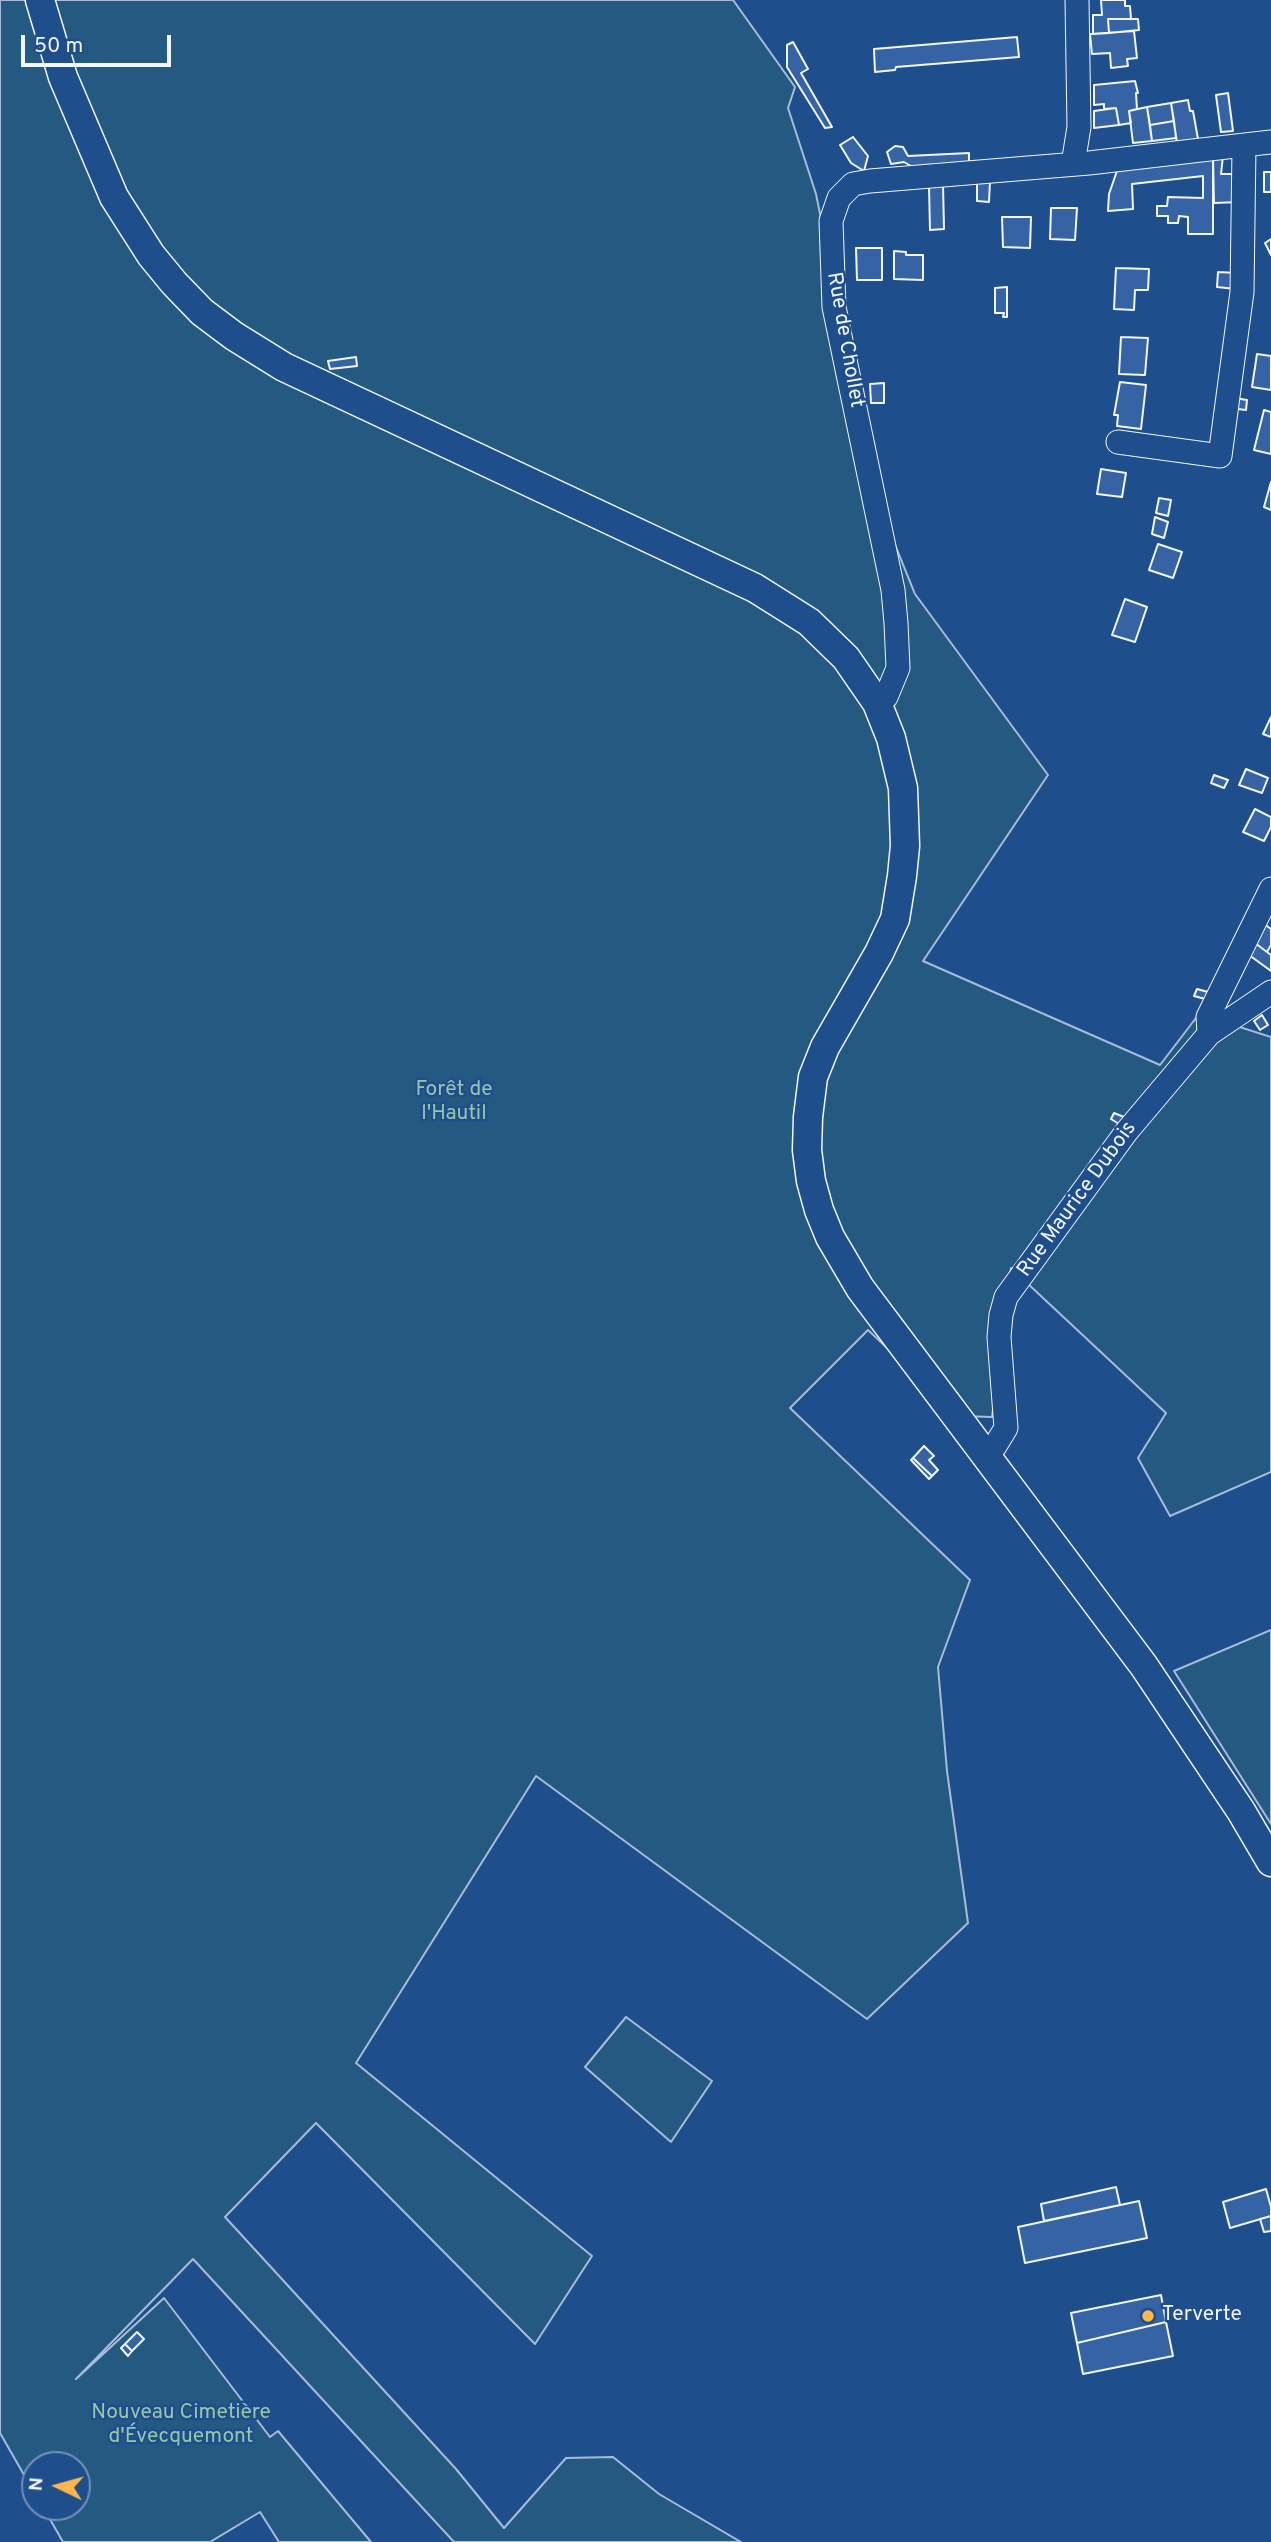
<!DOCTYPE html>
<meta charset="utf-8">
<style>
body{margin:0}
#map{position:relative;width:1271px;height:2542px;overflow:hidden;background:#1f4e8c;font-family:Overpass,sans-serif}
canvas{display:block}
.north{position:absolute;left:21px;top:2451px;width:70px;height:70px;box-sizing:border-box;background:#1f4e8c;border:2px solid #7391ba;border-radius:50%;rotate:275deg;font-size:19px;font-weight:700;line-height:28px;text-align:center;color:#f2f6ff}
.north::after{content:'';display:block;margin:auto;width:24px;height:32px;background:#ffb74d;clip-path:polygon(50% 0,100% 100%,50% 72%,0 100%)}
.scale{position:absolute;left:21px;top:35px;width:150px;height:32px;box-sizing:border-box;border:4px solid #f2f6ff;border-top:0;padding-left:9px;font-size:21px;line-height:24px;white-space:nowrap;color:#f2f6ff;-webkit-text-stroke:5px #1f4e8c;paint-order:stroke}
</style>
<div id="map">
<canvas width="1271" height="2542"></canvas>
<div class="north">N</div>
<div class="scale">50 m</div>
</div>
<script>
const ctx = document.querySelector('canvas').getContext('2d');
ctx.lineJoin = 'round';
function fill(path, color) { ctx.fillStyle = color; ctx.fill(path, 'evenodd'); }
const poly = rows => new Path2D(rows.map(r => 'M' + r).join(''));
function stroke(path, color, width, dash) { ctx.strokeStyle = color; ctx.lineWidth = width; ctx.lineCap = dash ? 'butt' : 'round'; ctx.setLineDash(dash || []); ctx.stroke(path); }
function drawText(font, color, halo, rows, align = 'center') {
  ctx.font = font + ' Overpass,sans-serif'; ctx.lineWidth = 5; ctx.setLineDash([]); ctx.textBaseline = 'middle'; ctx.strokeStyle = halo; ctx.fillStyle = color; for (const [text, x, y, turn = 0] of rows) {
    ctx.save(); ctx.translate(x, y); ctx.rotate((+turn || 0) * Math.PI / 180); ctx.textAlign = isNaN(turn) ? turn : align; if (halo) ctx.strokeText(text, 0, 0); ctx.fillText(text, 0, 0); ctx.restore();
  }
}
const green = poly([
 [0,0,733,0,795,87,788,108,816,194,879,505,915,594,1048,775,923,961,1160,1065,1199,1014,1271,1037,1271,1472,1170,1516,1138,1458,1166,1413,1011,1268,992,1417,959,1416,868,1330,790,1408,970,1580,938,1667,947,1771,968,1923,867,2019,536,1776,356,2063,592,2256,535,2344,316,2123,225,2217,456,2469,504,2528,566,2458,613,2457,659,2494,741,2542,454,2542,193,2259,76,2379,164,2298,270,2437,278,2431,371,2542,279,2542,260,2512,210,2542,63,2542,43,2507,77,2507,77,2465,35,2465,35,2494,0,2433,0,0],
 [1271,1630,1271,1824,1174,1671,1271,1630],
 [626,2017,712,2081,671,2142,585,2067,626,2017]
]);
const building = poly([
 [1101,0,1125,0,1125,6,1130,6,1131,19,1108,19,1109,33,1093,34,1093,15,1102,15,1101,0],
 [1108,19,1138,19,1139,30,1109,33,1108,19],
 [1134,31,1137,58,1127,59,1128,66,1111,68,1110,53,1092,54,1090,34,1134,31],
 [1017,37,1019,57,896,67,895,70,875,72,874,49,1017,37],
 [793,42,808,69,801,73,832,127,825,128,787,67,787,45,793,42],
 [1135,81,1138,93,1136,93,1137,109,1129,111,1131,123,1119,125,1116,108,1104,109,1104,104,1094,105,1094,85,1135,81],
 [1228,93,1233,131,1221,132,1216,95,1228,93],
 [1188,100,1190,111,1193,111,1198,139,1177,143,1171,103,1188,100],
 [1171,103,1174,121,1150,125,1147,107,1171,103],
 [1147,107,1152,141,1133,143,1129,111,1147,107],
 [1116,108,1119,125,1094,128,1094,111,1116,108],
 [1174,121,1176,138,1152,141,1150,125,1174,121],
 [853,137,868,156,864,171,851,163,840,145,853,137],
 [895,146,903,147,908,156,969,153,969,166,911,166,904,162,891,164,887,152,895,146],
 [1223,156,1221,174,1238,174,1240,202,1214,203,1213,157,1223,156],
 [1213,157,1213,234,1188,234,1188,217,1179,216,1178,223,1168,223,1168,216,1157,216,1157,206,1167,206,1168,197,1203,198,1203,176,1132,184,1133,209,1108,211,1109,194,1118,168,1213,157],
 [1264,172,1271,172,1271,192,1264,192,1264,172],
 [990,181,989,202,977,201,977,182,990,181],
 [943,184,944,229,930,230,929,186,943,184],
 [1051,208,1077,208,1075,240,1050,239,1051,208],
 [1002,217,1031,217,1030,248,1003,247,1002,217],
 [1271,239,1271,255,1265,243,1271,239],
 [856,248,882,248,882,280,857,280,856,248],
 [894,251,906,252,906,255,923,255,923,280,894,279,894,251],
 [1116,268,1149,269,1148,290,1135,290,1134,310,1114,309,1116,268],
 [1218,272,1237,273,1236,289,1217,287,1218,272],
 [1007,287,1007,317,1003,317,1004,313,995,313,995,288,1007,287],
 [1121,337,1148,338,1145,375,1119,374,1121,337],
 [1257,354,1271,356,1271,390,1252,387,1257,354],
 [356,357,357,366,330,369,328,361,356,357],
 [1120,382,1146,385,1141,429,1117,426,1118,415,1114,415,1120,382],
 [884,383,884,403,871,403,870,384,884,383],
 [1235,398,1247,400,1246,410,1238,409,1235,398],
 [1264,410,1271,412,1271,454,1254,450,1264,410],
 [1101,469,1126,473,1122,497,1097,494,1101,469],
 [1271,482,1271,510,1264,507,1271,482],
 [1159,498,1171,500,1168,516,1156,513,1159,498],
 [1155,517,1168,522,1164,538,1152,534,1155,517],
 [1158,544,1182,552,1173,578,1149,570,1158,544],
 [1125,599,1147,607,1135,642,1112,635,1125,599],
 [1271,717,1271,737,1263,734,1271,717],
 [1246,769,1268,778,1262,793,1239,785,1246,769],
 [1214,775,1228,780,1224,788,1211,783,1214,775],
 [1255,809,1271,817,1271,827,1264,841,1243,832,1255,809],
 [1264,924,1271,929,1271,945,1267,952,1255,943,1264,924],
 [1255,943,1271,955,1271,971,1249,955,1255,943],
 [1197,989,1208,992,1205,999,1194,996,1197,989],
 [1262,1015,1268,1025,1260,1030,1254,1021,1262,1015],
 [1114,1113,1124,1117,1119,1124,1111,1119,1114,1113],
 [924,1446,934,1456,929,1460,938,1470,932,1476,913,1458,924,1446],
 [913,1458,932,1476,929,1479,911,1460,913,1458],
 [1116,2187,1120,2205,1044,2221,1041,2204,1116,2187],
 [1266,2189,1271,2207,1271,2216,1230,2228,1223,2202,1266,2189],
 [1139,2201,1147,2238,1025,2263,1018,2227,1139,2201],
 [1271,2216,1271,2231,1264,2232,1260,2219,1271,2216],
 [1161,2295,1166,2322,1077,2343,1071,2313,1161,2295],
 [1166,2322,1173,2356,1083,2374,1077,2343,1166,2322],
 [137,2332,144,2339,132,2351,125,2344,137,2332],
 [125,2344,132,2351,128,2356,121,2348,125,2344]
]);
const minor = poly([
 [1073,164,1079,127,1077,0],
 [1118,442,1220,456,1242,292,1244,147],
 [877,703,886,697,898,668,896,623,893,590,834,307,831,221,839,198,853,184,870,181,1089,163,1271,142],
 [1209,1034,1208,1017,1271,889],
 [987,1455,995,1446,1006,1428,999,1337,1001,1315,1006,1297,1127,1131,1209,1034,1271,992]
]);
const major = poly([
 [40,0,63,77,114,197,151,255,174,283,202,312,234,336,284,367,755,588,809,622,846,658,877,703,891,738,903,788,905,846,902,876,895,919,879,953,825,1047,813,1077,808,1117,807,1150,811,1181,819,1210,830,1237,860,1288,1144,1666,1241,1811,1271,1862]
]);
const markers = [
 [1148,2316,7,"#ffb74d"]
];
const streetNames = [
 ["Rue de Chollet",844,340,80],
 ["Rue Maurice Dubois",1078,1200,-54]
];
const parkNames = [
 ["Forêt de",454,1091],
 ["l'Hautil",454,1115],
 ["Nouveau Cimetière",181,2414],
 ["d'Évecquemont",181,2438]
];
const poiNames = [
 ["Terverte",1162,2316]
];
fill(green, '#245a82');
stroke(green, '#a8bbd7', 2);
fill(building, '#3563a3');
stroke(building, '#f2f6ff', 2);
stroke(minor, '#f2f6ff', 25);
stroke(major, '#f2f6ff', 31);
stroke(minor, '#1f4e8c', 23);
stroke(major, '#1f4e8c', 28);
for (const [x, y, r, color] of markers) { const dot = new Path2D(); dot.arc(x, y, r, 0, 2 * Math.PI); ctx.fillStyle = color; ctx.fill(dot); stroke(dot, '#1f4e8c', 2.5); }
drawText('21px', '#f2f6ff', '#1f4e8c', streetNames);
drawText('21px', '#97c8a6', '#1f4e8c', parkNames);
drawText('21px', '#f2f6ff', '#1f4e8c', poiNames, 'left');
</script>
